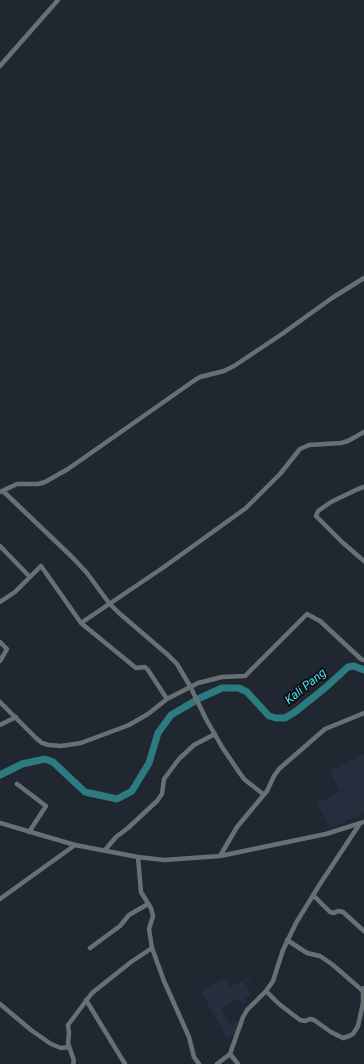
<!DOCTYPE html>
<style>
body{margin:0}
canvas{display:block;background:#212731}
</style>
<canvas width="364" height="1064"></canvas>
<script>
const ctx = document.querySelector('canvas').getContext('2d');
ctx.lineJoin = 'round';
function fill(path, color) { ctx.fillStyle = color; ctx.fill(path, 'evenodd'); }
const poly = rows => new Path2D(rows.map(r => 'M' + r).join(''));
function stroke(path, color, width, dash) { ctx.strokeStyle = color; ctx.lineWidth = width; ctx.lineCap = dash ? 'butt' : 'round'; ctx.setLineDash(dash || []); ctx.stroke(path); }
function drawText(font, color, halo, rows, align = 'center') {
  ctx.font = font + ' Roboto,sans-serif'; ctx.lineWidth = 4; ctx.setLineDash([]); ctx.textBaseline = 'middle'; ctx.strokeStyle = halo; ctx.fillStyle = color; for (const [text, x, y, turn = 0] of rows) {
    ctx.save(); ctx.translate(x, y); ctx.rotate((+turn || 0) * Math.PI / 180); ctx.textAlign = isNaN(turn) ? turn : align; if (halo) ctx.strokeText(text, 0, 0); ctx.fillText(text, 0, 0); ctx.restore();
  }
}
const built = poly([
 [364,754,364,812,330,829,317,803,340,792,330,771],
 [250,976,251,979,245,983,251,995,245,998,247,1002,243,1004,237,999,221,1008,230,1024,236,1021,240,1026,236,1028,238,1032,227,1038,201,991,225,978,230,987]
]);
const river = poly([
 [200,698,222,688,239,688,247,692,269,716,276,718,285,718,295,712,325,688,348,667,354,666,364,670],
 [0,775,22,764,45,759,53,762,85,792,117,799,132,791,149,763,158,733,171,715,195,701]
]);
const minor = poly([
 [0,66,58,0],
 [364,487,358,489,331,502,318,511,316,516,342,542,364,561],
 [3,491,73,558,87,573,109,603,119,613,168,655,177,664,190,686,206,719,222,747,239,772,244,779,263,794],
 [0,492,17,484,38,484,45,482,68,469,195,380,200,377,224,371,234,366,282,334,332,298,364,278],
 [0,546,30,577,15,592,0,602],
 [30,577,41,566,81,623,136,668,145,667,148,670,167,699],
 [81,623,164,567,246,508,280,474,300,449,309,445,341,443,348,441,364,432],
 [0,642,7,649,0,661],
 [0,702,36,738,42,743,49,745,61,746,81,743,129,725,148,714,167,699,198,683,222,677,245,676,307,614,320,621,361,659,364,660],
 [0,725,16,717],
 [17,784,46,806,29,832],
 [0,823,75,845,138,857,164,860,220,856,326,834,364,822],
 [105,850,116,837,128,828,157,801,162,794,164,779,179,759,194,745,215,734],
 [220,856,237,827,267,791,274,776,279,769,325,729,364,713],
 [138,857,141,892,151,908,153,916,149,929,152,948,164,981,189,1037,194,1057,199,1064],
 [313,895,330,912,334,913,338,911,343,912,364,931],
 [0,899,75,845],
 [287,940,307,953,320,956,333,965,363,991],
 [90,948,120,926,129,915,148,904],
 [266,991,279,1004,300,1020,305,1021,310,1019,314,1020,331,1032,343,1038,349,1036,353,1034,358,1026,363,1003,363,991,364,988],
 [86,1000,125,1064],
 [0,1004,31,1030,51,1044,61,1048,69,1047],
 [230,1054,238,1064],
 [73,1064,74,1061,68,1043,69,1033,68,1025,92,993,131,962,152,948],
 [217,1064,230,1054,243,1017,247,1010,266,991,273,981,283,950,296,923,320,884,359,825]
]);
const waterNames = [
 ["Kali Pang",306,687,-39]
];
fill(built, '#262e3e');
stroke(river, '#2c7b81', 7);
stroke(minor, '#697074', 4.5);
drawText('italic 12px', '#49e0eb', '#0d1014', waterNames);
</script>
